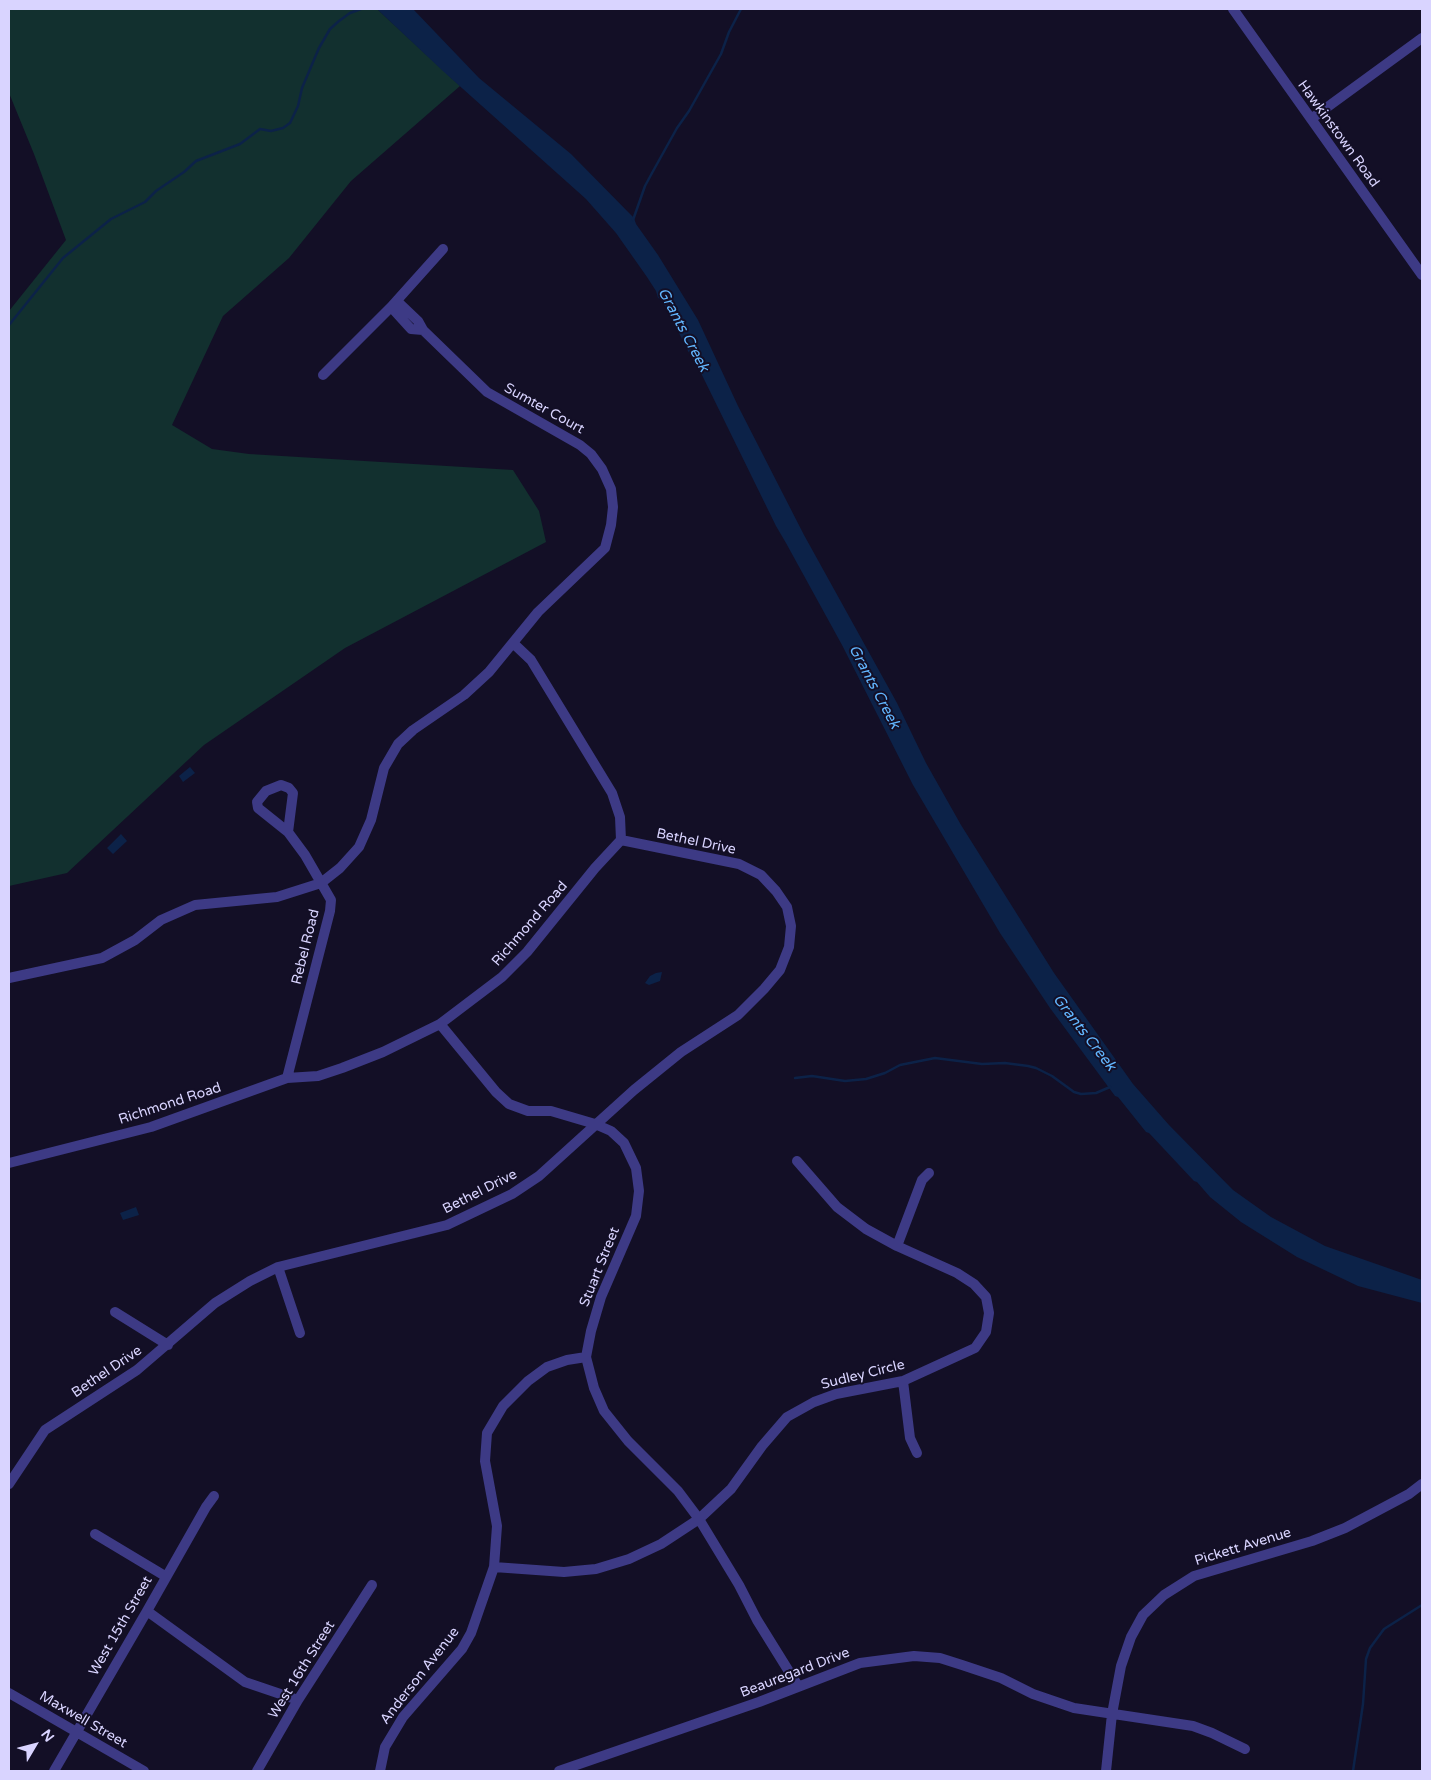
<!DOCTYPE html>
<style>
body{margin:0}
#map{position:relative;width:1431px;height:1780px;overflow:hidden;background:#130f26;font-family:"Varela Round",sans-serif}
canvas{display:block}
.frame{position:absolute;inset:0;border:10px solid #d9d4ff;pointer-events:none}
.north{position:absolute;left:10px;top:1720px;width:50px;height:50px;-webkit-text-stroke:4px #130f26;paint-order:stroke;rotate:53deg;font-size:14px;font-weight:700;line-height:20px;text-align:center;color:#d9d4ff}
.north::after{content:'';display:block;margin:auto;width:18px;height:22px;background:#d9d4ff;clip-path:polygon(50% 0,100% 100%,50% 72%,0 100%)}
</style>
<div id="map">
<canvas width="1431" height="1780"></canvas>
<div class="frame"></div>
<div class="north">N</div>
</div>
<script>
const ctx = document.querySelector('canvas').getContext('2d');
ctx.lineJoin = 'round';
function fill(path, color) { ctx.fillStyle = color; ctx.fill(path, 'evenodd'); }
const poly = rows => new Path2D(rows.map(r => 'M' + r).join(''));
function stroke(path, color, width, dash) { ctx.strokeStyle = color; ctx.lineWidth = width; ctx.lineCap = dash ? 'butt' : 'round'; ctx.setLineDash(dash || []); ctx.stroke(path); }
function drawText(font, color, halo, rows, align = 'center') {
  ctx.font = font + ' "Varela Round",sans-serif'; ctx.lineWidth = 4; ctx.setLineDash([]); ctx.textBaseline = 'middle'; ctx.strokeStyle = halo; ctx.fillStyle = color; for (const [text, x, y, turn = 0] of rows) {
    ctx.save(); ctx.translate(x, y); ctx.rotate((+turn || 0) * Math.PI / 180); ctx.textAlign = isNaN(turn) ? turn : align; if (halo) ctx.strokeText(text, 0, 0); ctx.fillText(text, 0, 0); ctx.restore();
  }
}
const green = poly([
 [9,9,377,9,460,86,351,181,289,258,223,316,172,425,212,449,249,454,513,470,539,511,546,542,345,648,204,745,67,873,9,886,9,311,66,240,34,154,9,93]
]);
const water = poly([
 [377,9,413,9,479,78,571,154,634,218,636,224,658,255,698,320,738,406,804,535,897,703,926,763,961,825,1054,973,1133,1084,1169,1125,1233,1190,1271,1217,1325,1246,1422,1280,1422,1303,1358,1286,1297,1257,1241,1222,1210,1197,1197,1182,1194,1181,1149,1133,1146,1132,1118,1097,1115,1096,1050,1008,1000,933,913,785,842,645,786,543,776,526,701,373,688,351,672,319,661,299,658,298,656,291,647,277,616,233,586,199,444,72],
 [190,767,195,773,183,782,179,776],
 [121,834,127,841,113,854,107,848],
 [662,972,660,981,649,985,645,983,650,976,656,973],
 [136,1207,139,1215,123,1220,120,1213]
]);
const stream = poly([
 [633,220,645,186,652,173,677,128,689,111,721,54,729,32,741,9],
 [9,325,63,258,111,219,145,202,156,191,184,172,196,161,240,144,260,129,271,131,283,128,290,123,298,106,302,88,319,48,330,29,339,21,350,13,361,9],
 [795,1078,812,1076,845,1081,866,1079,885,1073,900,1065,935,1058,982,1064,1005,1063,1028,1066,1036,1068,1052,1076,1074,1092,1081,1094,1096,1093,1110,1087],
 [1353,1771,1363,1704,1366,1659,1370,1648,1384,1629,1422,1605]
]);
const street = poly([
 [1233,9,1422,275],
 [1311,119,1422,38],
 [391,307,411,329,423,330],
 [323,375,391,307,443,249],
 [9,978,102,958,135,940,161,920,195,905,277,897,321,883,340,868,359,847,371,820,384,768,398,744,413,730,464,695,489,672,538,612,605,548,611,525,613,507,611,489,602,469,591,454,580,445,487,392,423,330,418,321,397,301],
 [440,1024,496,1092,509,1104,528,1111,551,1111,595,1124,611,1131,624,1143,636,1168,639,1191,636,1216,601,1297,591,1331,586,1357,594,1388,604,1411,628,1441,678,1491,699,1519,739,1585,757,1620,798,1686],
 [287,1078,330,911,331,900,305,855,288,832,293,793,289,788,281,785,266,791,257,802,258,808,288,832],
 [9,1163,151,1127,287,1078,318,1076,342,1068,383,1052,440,1024,502,977,527,952,595,868,621,840,620,817,612,793,531,660,513,643],
 [897,1246,922,1180,929,1173],
 [278,1267,300,1333],
 [115,1312,168,1345],
 [903,1381,910,1438,917,1453],
 [9,1484,45,1430,137,1370,215,1303,250,1281,278,1267,447,1225,512,1194,539,1176,634,1090,681,1052,738,1015,764,989,780,970,789,947,791,926,787,907,776,891,761,875,739,864,621,840],
 [95,1534,165,1576],
 [494,1567,564,1572,596,1569,629,1559,661,1544,699,1519,731,1489,762,1446,787,1417,814,1402,836,1394,903,1381,975,1348,986,1332,989,1313,986,1297,974,1284,957,1273,897,1246,866,1229,837,1207,797,1161],
 [147,1611,245,1682,298,1700],
 [9,1693,144,1771],
 [54,1771,147,1611,206,1507,214,1496],
 [257,1771,298,1700,372,1585],
 [380,1771,385,1747,403,1717,462,1649,471,1633,494,1567,497,1526,485,1461,487,1433,503,1406,528,1381,547,1367,567,1360,586,1357],
 [559,1771,759,1702,860,1663,914,1656,940,1658,962,1665,1001,1678,1033,1694,1074,1708,1193,1726,1212,1733,1245,1749],
 [1106,1771,1112,1714,1121,1666,1131,1637,1143,1615,1164,1595,1194,1576,1312,1541,1345,1528,1409,1494,1422,1484]
]);
const streetNames = [
 ["Hawkinstown Road",1338,134,54],
 ["Sumter Court",544,409,29],
 ["Bethel Drive",696,842,12],
 ["Richmond Road",530,924,-49],
 ["Rebel Road",306,947,-76],
 ["Richmond Road",170,1104,-18],
 ["Bethel Drive",480,1192,-27],
 ["Stuart Street",600,1267,-68],
 ["Bethel Drive",107,1372,-34],
 ["Sudley Circle",863,1375,-14],
 ["Pickett Avenue",1243,1547,-17],
 ["West 15th Street",121,1626,-60],
 ["West 16th Street",302,1670,-58],
 ["Beauregard Drive",795,1673,-21],
 ["Anderson Avenue",420,1676,-52],
 ["Maxwell Street",83,1720,30]
];
const waterNames = [
 ["Grants Creek",683,330,62],
 ["Grants Creek",874,687,62],
 ["Grants Creek",1084,1033,52]
];
fill(green, '#12302f');
fill(water, '#0c2248');
stroke(stream, '#0c2248', 2.5);
stroke(street, '#3d3a85', 10);
drawText('14px', '#d9d4ff', '#130f26', streetNames);
drawText('italic 15px', '#62b6ff', '#130f26', waterNames);
</script>
